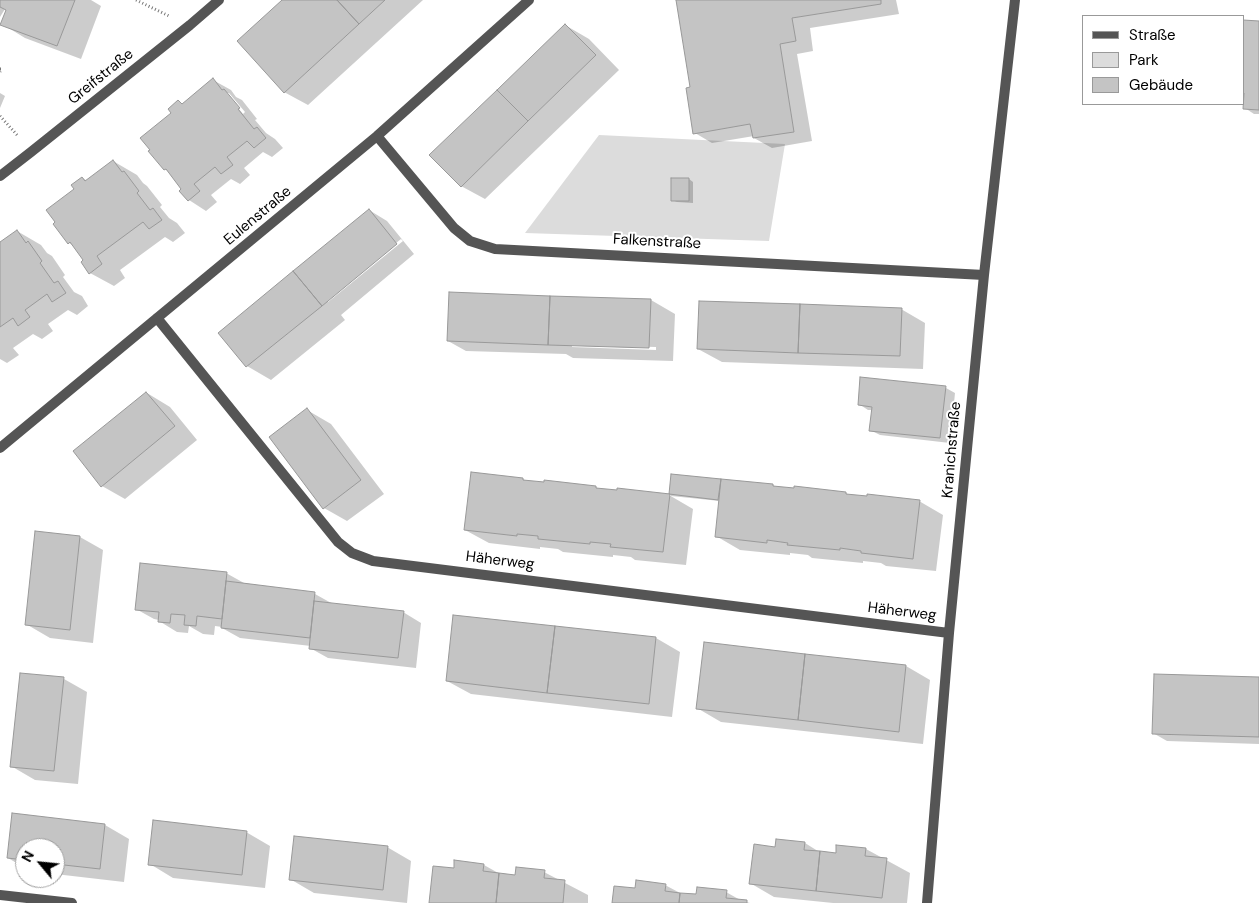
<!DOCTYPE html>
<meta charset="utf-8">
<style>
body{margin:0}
#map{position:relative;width:1259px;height:903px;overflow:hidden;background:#fff;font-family:"DM Sans",sans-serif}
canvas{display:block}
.legend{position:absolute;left:1082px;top:15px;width:162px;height:90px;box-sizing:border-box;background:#fff;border:1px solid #999;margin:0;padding:6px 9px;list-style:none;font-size:15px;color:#000}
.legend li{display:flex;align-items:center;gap:10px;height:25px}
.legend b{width:25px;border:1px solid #999}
.north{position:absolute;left:15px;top:838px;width:50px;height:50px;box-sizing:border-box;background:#fff;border:1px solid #999;border-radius:50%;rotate:298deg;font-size:14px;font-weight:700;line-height:20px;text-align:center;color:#000}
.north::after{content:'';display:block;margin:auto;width:18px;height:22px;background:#000;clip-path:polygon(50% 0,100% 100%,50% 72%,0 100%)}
</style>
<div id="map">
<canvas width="1259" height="903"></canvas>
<ul class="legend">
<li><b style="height:6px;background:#555"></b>Straße</li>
<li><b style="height:14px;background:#dcdcdc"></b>Park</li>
<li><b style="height:14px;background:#c4c4c4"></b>Gebäude</li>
</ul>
<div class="north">N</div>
</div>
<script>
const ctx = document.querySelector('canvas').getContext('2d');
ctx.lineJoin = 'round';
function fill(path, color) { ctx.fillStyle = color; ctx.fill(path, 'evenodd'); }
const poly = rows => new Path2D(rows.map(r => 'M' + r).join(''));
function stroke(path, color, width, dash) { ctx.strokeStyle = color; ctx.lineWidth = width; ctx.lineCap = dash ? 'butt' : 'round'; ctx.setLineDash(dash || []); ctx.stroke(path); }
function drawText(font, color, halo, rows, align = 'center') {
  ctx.font = font + ' "DM Sans",sans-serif'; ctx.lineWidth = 4; ctx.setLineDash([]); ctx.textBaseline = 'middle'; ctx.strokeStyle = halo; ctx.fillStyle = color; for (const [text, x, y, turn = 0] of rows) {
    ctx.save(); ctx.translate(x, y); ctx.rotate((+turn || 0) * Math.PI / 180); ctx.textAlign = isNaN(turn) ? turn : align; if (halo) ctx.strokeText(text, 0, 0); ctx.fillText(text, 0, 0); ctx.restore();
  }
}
const green = poly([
 [599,135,785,144,769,241,525,233]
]);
const shadow = poly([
 [0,0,91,0,101,6,81,59,25,38,2,24,7,10,5,9,0,17],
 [284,0,423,0,308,105,284,92],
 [677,0,896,0,899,14,810,28,813,51,797,54,812,141,772,148,754,138,754,136,712,143,695,133,691,88],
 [1243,21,1259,22,1259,114,1254,114,1245,108,1245,97,1243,97],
 [565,25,589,39,619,70,485,199,461,186],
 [213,80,231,90,236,97,242,100,257,119,255,120,266,133,275,139,283,148,272,157,263,152,244,168,250,175,240,184,231,179,211,195,217,202,206,211,189,200,183,189,170,173,165,169,183,105],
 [226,93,229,93,245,112,243,114],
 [0,93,5,96,0,108],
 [113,161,137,175,143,183,147,186,162,205,160,207,169,218,177,223,185,233,173,242,165,237,120,270,125,278,114,286,90,273,85,260,74,246,69,243,76,189,83,178,87,181],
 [689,179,693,182,693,203,677,202,672,200],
 [369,210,387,221,414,254,341,315,345,320,271,380,247,366,220,333],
 [401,239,403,241,328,302,328,299],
 [17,231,41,245,47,253,52,256,65,275,63,277,74,292,82,296,88,306,77,315,68,310,48,324,53,331,42,339,33,334,13,348,19,355,7,363,0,359,0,243],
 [651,300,675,314,673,361,573,358,566,354,466,351,448,341],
 [572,345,656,347,656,350,572,347],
 [901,309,925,323,923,369,722,362,698,349],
 [946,388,955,393,950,443,880,435,870,430,873,410,868,410,859,404],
 [147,393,170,407,197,440,125,499,102,486],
 [307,410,331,424,384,494,347,521,324,508],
 [673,475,773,485,777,488,846,493,850,496,919,501,943,515,936,571,886,566,881,563,863,561,863,563,812,558,808,555,790,553,790,555,740,550,716,536,720,501,671,496],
 [523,479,528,482,596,487,600,490,669,495,693,509,686,565,635,560,631,557,613,555,613,557,563,552,558,549,540,547,540,549,489,543,465,530],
 [80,537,103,550,93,643,50,638,26,624],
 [226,573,244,583,315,594,333,604,403,612,421,623,416,668,328,658,310,648,311,646,240,638,222,628,222,627,215,626,214,635,203,634,189,626,188,633,177,632,159,621,159,620,154,619,136,609],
 [454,616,656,638,680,652,672,717,471,694,447,681],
 [906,666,930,680,923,744,721,722,697,708],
 [64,679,87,692,78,784,35,780,11,766],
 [1259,679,1259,744,1167,741,1153,733],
 [13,815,105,825,129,839,124,882,55,874,55,848,25,848,25,868,8,858],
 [246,832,270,846,265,888,173,878,150,864],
 [777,840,805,843,821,853,837,854,838,847,866,849,910,873,907,903,833,903,774,897,750,883,776,848],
 [387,847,411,861,407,903,314,893,290,879],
 [484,865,500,874,516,876,544,872,588,895,588,903,430,903,455,870],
 [665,885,682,894,697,896,726,892,742,901,750,903,613,903,637,889]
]);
const building = poly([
 [0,0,75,0,57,46,0,25,6,10,0,7,0,0],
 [282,0,337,0,359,24,284,93,237,41,282,0],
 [337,0,385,0,359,24,337,0],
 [676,0,881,0,881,4,792,18,796,41,780,44,794,132,753,138,750,124,693,134,686,88,690,87,676,0],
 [1243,20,1259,21,1259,110,1243,109,1244,93,1243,93,1243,20],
 [565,24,596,55,528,121,497,90,565,24],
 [213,78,222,90,224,89,240,108,238,109,254,129,257,127,266,138,254,148,247,141,227,157,233,165,221,174,215,167,194,184,200,191,188,201,179,191,181,189,166,169,164,170,148,151,150,150,140,138,171,113,168,109,178,100,182,104,213,78],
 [497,90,528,121,461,187,429,155,497,90],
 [113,160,122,172,124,171,139,191,137,193,150,210,153,208,162,220,149,229,143,222,97,256,102,264,89,274,81,262,83,260,70,242,68,244,53,224,55,222,46,210,74,189,71,185,82,177,85,181,113,160],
 [671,178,689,178,689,201,671,201,671,178],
 [369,209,397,244,322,306,293,271,369,209],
 [17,230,26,243,28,241,42,261,40,263,54,283,58,281,66,293,52,302,47,294,25,310,30,317,18,326,13,318,0,327,0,242,17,230],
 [293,271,322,306,246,367,218,333,293,271],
 [449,292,550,296,548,345,447,341,449,292],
 [550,296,651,299,649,348,548,345,550,296],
 [699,301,800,304,798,353,697,349,699,301],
 [800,304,902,308,900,356,798,353,800,304],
 [860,377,946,386,940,438,869,431,872,407,858,405,860,377],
 [146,392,175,426,101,487,73,451,146,392],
 [307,408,361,480,323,509,269,437,307,408],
 [471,472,523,478,523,480,544,482,544,480,596,486,596,488,617,490,617,488,670,494,663,552,610,547,611,544,590,542,590,544,538,539,538,536,517,534,517,536,464,530,471,472],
 [671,474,721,479,718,500,669,494,671,474],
 [721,479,773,484,773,486,794,488,794,486,846,492,846,494,867,496,867,494,920,500,913,559,861,553,861,551,840,548,840,550,787,545,788,543,767,540,767,543,715,537,721,479],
 [35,531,80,536,70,630,25,625,35,531],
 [140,563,227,572,222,619,197,616,196,626,184,625,185,615,171,614,170,623,158,622,159,612,135,610,140,563],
 [226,581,315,592,310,638,221,628,226,581],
 [314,601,404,611,398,658,309,649,314,601],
 [453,615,555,626,547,693,446,681,453,615],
 [555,626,656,637,649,704,547,693,555,626],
 [704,642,805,654,798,720,696,709,704,642],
 [805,654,906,665,899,732,798,720,805,654],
 [20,673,64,677,54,771,10,767,20,673],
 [1154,674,1259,677,1259,737,1152,734,1154,674],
 [12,813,105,824,100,869,55,864,55,848,25,848,25,860,7,858,12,813],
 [153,820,247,831,242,875,148,865,153,820],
 [294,836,388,846,383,890,289,880,294,836],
 [776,839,805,842,804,850,820,851,816,891,749,884,754,844,775,847,776,839],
 [836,845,866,848,865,856,887,858,882,898,816,891,820,851,836,853,836,845],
 [454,860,484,864,483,871,499,873,496,903,429,903,433,866,454,868,454,860],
 [516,867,545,870,544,878,565,880,563,903,496,903,499,873,515,875,516,867],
 [636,880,666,884,665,891,680,893,679,903,612,903,614,886,635,888,636,880],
 [697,887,727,890,726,898,747,900,747,903,679,903,680,893,696,894,697,887]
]);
const path = poly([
 [136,0,169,16],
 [0,69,1,69,0,72],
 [0,116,18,136]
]);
const minor = poly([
 [377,136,454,228,470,241,495,249,984,275],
 [0,176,31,152,190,25,219,0],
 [157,318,338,542,352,553,373,561,949,633],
 [0,448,377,136,529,0],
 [0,895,72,903],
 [927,903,949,633,984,275,1015,0]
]);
const streetNames = [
 ["Greifstraße",101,77,-39],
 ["Eulenstraße",258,216,-40],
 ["Falkenstraße",657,242,3],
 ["Kranichstraße",952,450,-85],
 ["Häherweg",500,561,7],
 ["Häherweg",902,612,7]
];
fill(green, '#dcdcdc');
fill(shadow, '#0003');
fill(building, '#c4c4c4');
stroke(building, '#999', 1);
stroke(path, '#777', 3, [1, 2.5]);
stroke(minor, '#555', 10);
drawText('15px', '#000', '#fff', streetNames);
</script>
